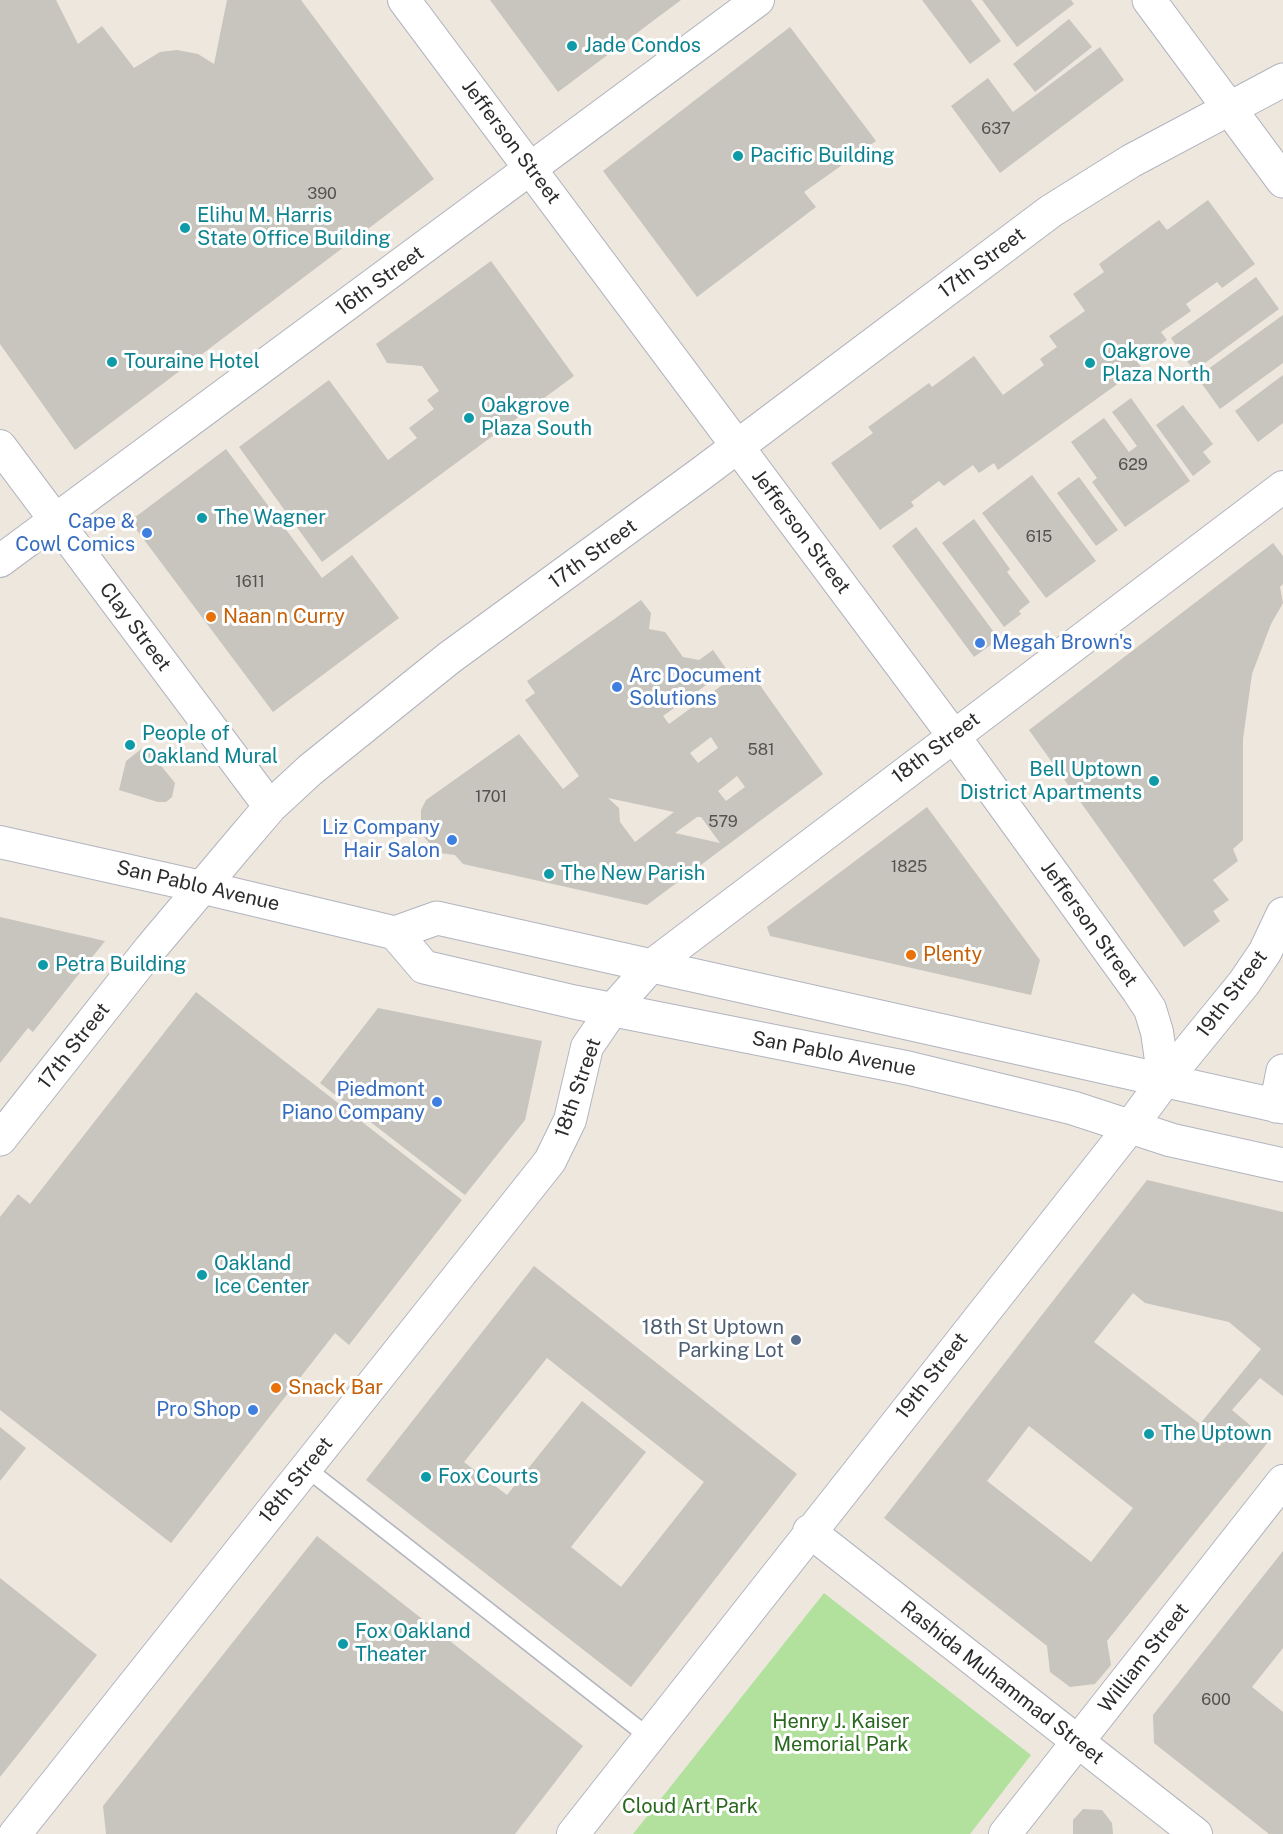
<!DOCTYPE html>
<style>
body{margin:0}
canvas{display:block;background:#ede7de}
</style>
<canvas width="1283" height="1834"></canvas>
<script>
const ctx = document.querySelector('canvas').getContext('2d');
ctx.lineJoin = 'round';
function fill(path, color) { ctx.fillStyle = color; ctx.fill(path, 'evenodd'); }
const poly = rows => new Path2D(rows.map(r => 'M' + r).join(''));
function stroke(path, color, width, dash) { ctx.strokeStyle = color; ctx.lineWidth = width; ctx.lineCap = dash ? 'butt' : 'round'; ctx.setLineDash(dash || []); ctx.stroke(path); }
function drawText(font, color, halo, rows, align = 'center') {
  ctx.font = font + ' "Public Sans",sans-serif'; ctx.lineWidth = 6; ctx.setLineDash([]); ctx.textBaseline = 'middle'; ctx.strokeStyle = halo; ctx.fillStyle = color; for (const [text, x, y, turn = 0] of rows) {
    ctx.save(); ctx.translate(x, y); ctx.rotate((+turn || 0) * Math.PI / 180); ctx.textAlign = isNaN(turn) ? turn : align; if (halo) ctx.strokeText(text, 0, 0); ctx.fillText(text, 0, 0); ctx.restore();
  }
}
const green = poly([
 [824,1593,1031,1755,970,1834,633,1834]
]);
const building = poly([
 [0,0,56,0,78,44,102,26,134,68,160,52,177,50,198,54,214,64,227,0,301,0,434,179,75,450,0,344],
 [490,0,681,0,558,92],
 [922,0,971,0,1001,41,970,64],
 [982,0,1071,0,1074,4,1017,47],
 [1069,19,1092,47,1035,92,1013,64],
 [790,27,876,141,804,192,816,207,697,297,603,171],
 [1100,47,1124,80,1000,173,951,106,988,78,1013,112],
 [1208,200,1255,264,1222,288,1217,282,1186,304,1191,311,1161,332,1167,340,1137,361,1141,367,998,470,994,463,979,473,973,465,944,486,939,481,911,502,914,506,880,530,831,463,873,433,868,427,929,383,932,387,974,356,1003,395,1044,365,1040,359,1057,347,1049,336,1085,311,1073,294,1104,272,1099,264,1159,220,1167,230],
 [491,261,574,376,322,562,239,447,329,380,388,460,417,438,409,428,434,409,427,400,439,391,422,366,387,363,376,344],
 [1256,277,1279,309,1194,371,1171,338],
 [1283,315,1283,363,1220,409,1197,377],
 [1283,375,1283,423,1258,442,1235,411],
 [1131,398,1190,481,1125,527,1092,482,1097,478,1071,442,1104,418,1129,452,1137,446,1112,412],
 [1183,405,1213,444,1203,452,1211,462,1193,476,1156,425],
 [226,449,322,578,352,555,399,618,273,712,130,521],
 [1032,475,1096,561,1046,598,982,513],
 [1079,477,1118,530,1096,546,1057,493],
 [974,519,1010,569,1007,572,1030,602,1019,611,1021,614,1004,627,942,543],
 [916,527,999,639,974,657,892,546],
 [1273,543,1283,556,1283,584,1280,587,1283,603,1271,624,1252,674,1243,739,1243,840,1233,849,1238,861,1213,880,1229,900,1213,911,1220,921,1184,947,1029,730],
 [641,600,651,613,649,629,665,632,683,657,699,660,713,650,727,670,663,716,669,724,747,667,823,774,647,905,463,864,455,855,440,853,433,848,421,833,421,810,426,800,519,734,563,789,579,776,525,700,535,693,527,681],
 [711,737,718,748,698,763,690,753],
 [737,776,745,787,726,801,718,791],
 [608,798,674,812,635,842,620,822,619,808],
 [697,817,701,817,720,843,675,833],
 [145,746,175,783,172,797,166,802,158,802,119,790,126,761],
 [927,807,1040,960,1031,995,770,936,767,927],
 [0,917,105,941,33,1032,28,1028,0,1063],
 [196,992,462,1200,349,1345,335,1333,171,1543,0,1410,0,1217,18,1194,30,1204],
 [378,1008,542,1041,525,1120,465,1195,320,1083],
 [1147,1180,1283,1212,1283,1396,1260,1378,1232,1410,1269,1441,1107,1641,1111,1665,1095,1684,1070,1687,1050,1672,1047,1646,884,1518],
 [1133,1293,1145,1303,1229,1322,1261,1349,1200,1424,1094,1342],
 [1029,1426,1133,1508,1091,1562,987,1481],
 [534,1266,797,1474,631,1687,366,1480],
 [547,1358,704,1482,621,1587,571,1547,646,1452,582,1401,507,1495,464,1462],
 [0,1427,26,1448,0,1481],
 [317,1536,583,1746,515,1834,106,1834,103,1806],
 [1283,1551,1283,1648,1252,1687,1283,1712,1283,1834,1269,1834,1154,1743,1153,1715],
 [0,1578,97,1655,0,1777],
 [1083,1809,1102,1810,1112,1823,1113,1834,1073,1834,1073,1820]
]);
const lane = poly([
 [306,1468,649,1737]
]);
const street = poly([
 [404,0,953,735,1138,991,1150,1009,1157,1032,1164,1081],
 [0,446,270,807],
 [0,561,758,0],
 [0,842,202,887],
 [809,1531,1196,1834],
 [15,1834,550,1161,570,1120,587,1047,613,1009,651,966,1283,487],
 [573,1834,1131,1126],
 [1005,1834,1283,1481]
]);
const secondary = poly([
 [1149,0,1283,181],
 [202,887,395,933,437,918,1283,1107],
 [395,933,424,967,574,1002,908,1068,1073,1108,1171,1140,1283,1165],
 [1276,1106,1283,1071],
 [1131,1126,1164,1081,1244,983,1265,952,1283,914],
 [0,1139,151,948,236,847,270,807,310,770,449,658,702,473,1051,211,1131,161,1283,80]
]);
const markers = [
 [572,46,6,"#0f9aa8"],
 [738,156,6,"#0f9aa8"],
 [185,228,6,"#0f9aa8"],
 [112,362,6,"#0f9aa8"],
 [1090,363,6,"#0f9aa8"],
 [469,418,6,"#0f9aa8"],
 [202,518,6,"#0f9aa8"],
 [147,533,6,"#3f7fe0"],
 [211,617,6,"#e8710a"],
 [980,643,6,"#3f7fe0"],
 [617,687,6,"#3f7fe0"],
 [130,745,6,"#0f9aa8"],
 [1154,781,6,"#0f9aa8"],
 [452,840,6,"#3f7fe0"],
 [549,874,6,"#0f9aa8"],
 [911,955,6,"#e8710a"],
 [43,965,6,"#0f9aa8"],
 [437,1102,6,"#3f7fe0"],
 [202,1275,6,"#0f9aa8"],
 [796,1340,6,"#5c6f8a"],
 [276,1388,6,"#e8710a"],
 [253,1410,6,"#3f7fe0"],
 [1149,1434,6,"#0f9aa8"],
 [426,1477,6,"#0f9aa8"],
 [343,1644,6,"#0f9aa8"]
];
const numberNames = [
 ["637",996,129],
 ["390",322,194],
 ["629",1133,465],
 ["615",1039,537],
 ["1611",250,582],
 ["581",761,750],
 ["1701",491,797],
 ["579",723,822],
 ["1825",909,867],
 ["600",1216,1700]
];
const cultureNames = [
 ["Jade Condos",584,46],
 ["Pacific Building",750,156],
 ["Elihu M. Harris",197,216],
 ["State Office Building",197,239],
 ["Oakgrove",1102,352],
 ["Plaza North",1102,375],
 ["Touraine Hotel",124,362],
 ["Oakgrove",481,406],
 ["Plaza South",481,429],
 ["The Wagner",214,518],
 ["People of",142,734],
 ["Oakland Mural",142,757],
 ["Bell Uptown",1142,770,"right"],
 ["District Apartments",1142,793,"right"],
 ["The New Parish",561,874],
 ["Petra Building",55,965],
 ["Oakland",214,1264],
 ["Ice Center",214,1287],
 ["The Uptown",1161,1434],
 ["Fox Courts",438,1477],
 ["Fox Oakland",355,1632],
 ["Theater",355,1655]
];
const streetNames = [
 ["Jefferson Street",511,142,53],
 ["17th Street",982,263,-37],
 ["16th Street",380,281,-36],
 ["Jefferson Street",801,532,53],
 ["17th Street",593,554,-36],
 ["Clay Street",135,627,53],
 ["18th Street",936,748,-37],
 ["San Pablo Avenue",198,886,13],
 ["Jefferson Street",1089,924,54],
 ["19th Street",1232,994,-53],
 ["17th Street",74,1046,-52],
 ["San Pablo Avenue",834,1054,11],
 ["18th Street",578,1088,-71],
 ["19th Street",932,1376,-52],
 ["18th Street",296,1480,-51],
 ["William Street",1144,1658,-52],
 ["Rashida Muhammad Street",1002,1683,38]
];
const shopNames = [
 ["Cape &",135,522],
 ["Cowl Comics",135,545],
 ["Megah Brown's",992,643,"left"],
 ["Arc Document",629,676,"left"],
 ["Solutions",629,699,"left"],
 ["Liz Company",440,828],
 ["Hair Salon",440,851],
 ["Piedmont",425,1090],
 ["Piano Company",425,1113],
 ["Pro Shop",241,1410]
];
const foodNames = [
 ["Naan n Curry",223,617],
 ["Plenty",923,955],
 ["Snack Bar",288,1388]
];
const serviceNames = [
 ["18th St Uptown",784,1328],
 ["Parking Lot",784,1351]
];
const parkNames = [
 ["Henry J. Kaiser",841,1722],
 ["Memorial Park",841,1745],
 ["Cloud Art Park",690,1807]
];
fill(green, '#b1e19d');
fill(building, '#c8c4be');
stroke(lane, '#b2b4bf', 19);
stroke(street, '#b2b4bf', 34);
stroke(secondary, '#b2b4bf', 35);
stroke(lane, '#fff', 16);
stroke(street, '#fff', 32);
stroke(secondary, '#fff', 33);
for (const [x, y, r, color] of markers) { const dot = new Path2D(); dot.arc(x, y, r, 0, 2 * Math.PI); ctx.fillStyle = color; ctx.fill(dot); stroke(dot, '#fff', 2); }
drawText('16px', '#535250', null, numberNames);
drawText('20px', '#0d838f', '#fff', cultureNames, 'left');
drawText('20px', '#2c2c2c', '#fff', streetNames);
drawText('20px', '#366cbe', '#fff', shopNames, 'right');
drawText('20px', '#c56008', '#fff', foodNames, 'left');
drawText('20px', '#4e5e75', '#fff', serviceNames, 'right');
drawText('20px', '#28671d', '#fff', parkNames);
</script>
